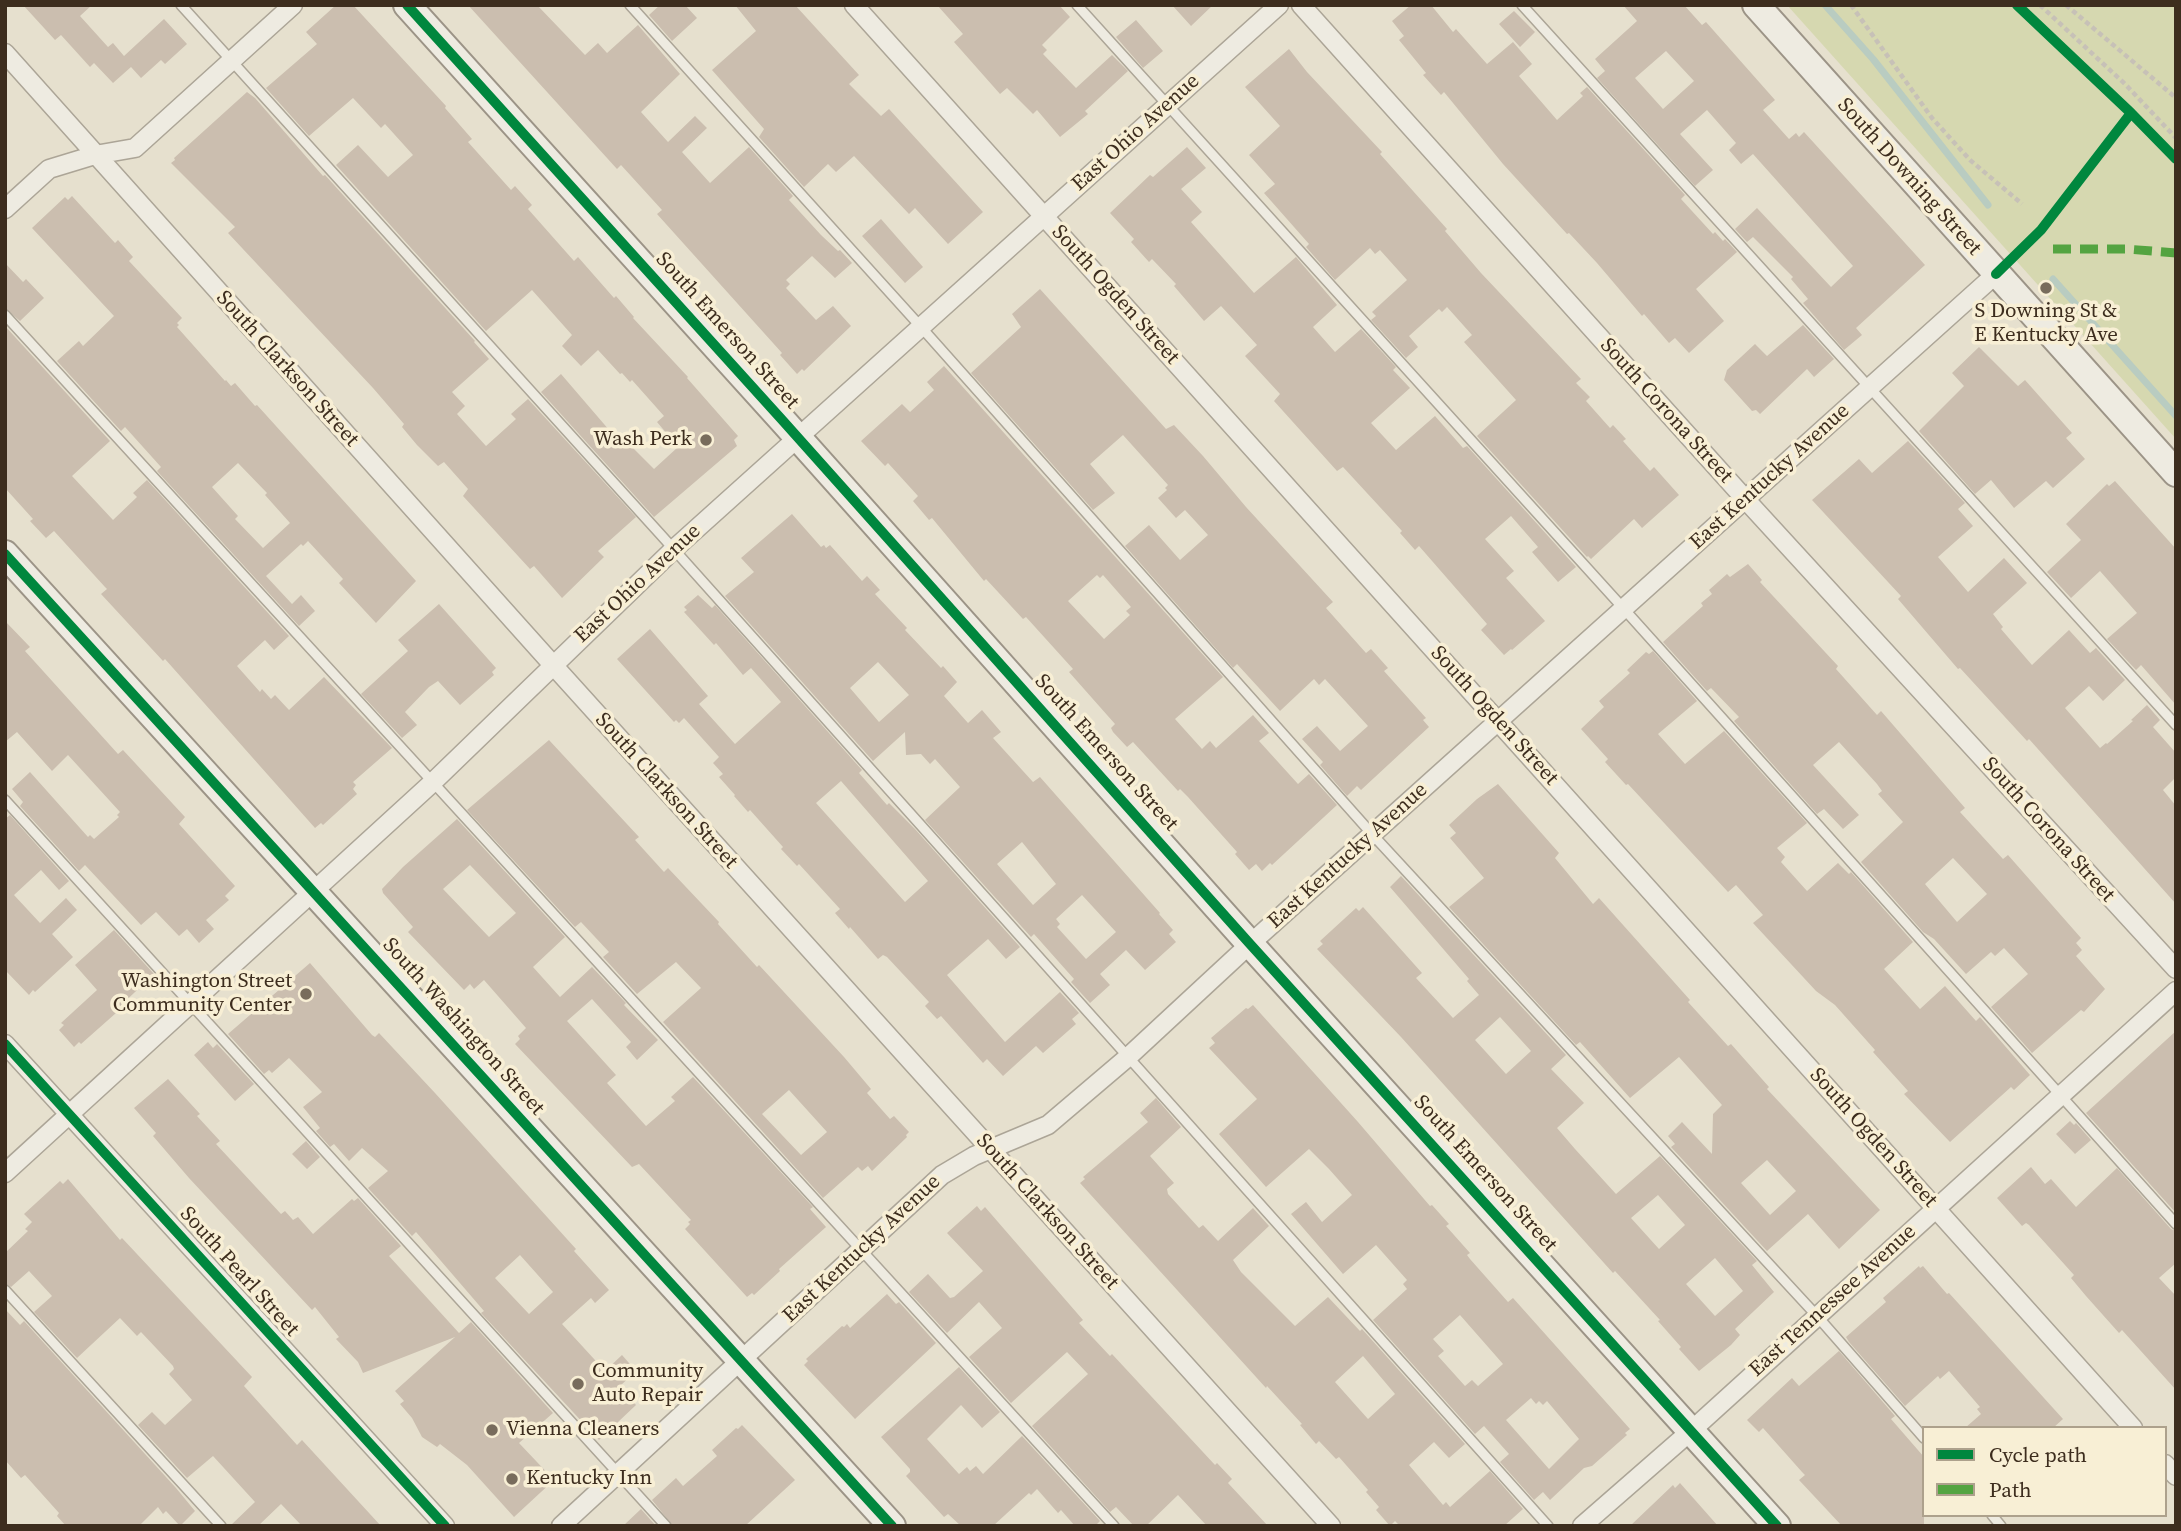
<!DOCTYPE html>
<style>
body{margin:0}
#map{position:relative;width:2181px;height:1531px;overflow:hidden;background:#e6e0ce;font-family:"Source Serif 4",serif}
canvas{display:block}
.frame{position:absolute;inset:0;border:7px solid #3d2d1e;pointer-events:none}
.legend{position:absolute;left:1922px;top:1426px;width:245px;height:91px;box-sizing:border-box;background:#f8efd5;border:2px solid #ada18c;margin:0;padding:9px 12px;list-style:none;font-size:21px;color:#3d2d1e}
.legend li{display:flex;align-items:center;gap:14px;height:35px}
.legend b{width:35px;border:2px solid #ada18c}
</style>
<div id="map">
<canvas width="2181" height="1531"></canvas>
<div class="frame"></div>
<ul class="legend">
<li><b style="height:9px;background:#00873e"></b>Cycle path</li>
<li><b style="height:9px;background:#54a441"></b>Path</li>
</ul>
</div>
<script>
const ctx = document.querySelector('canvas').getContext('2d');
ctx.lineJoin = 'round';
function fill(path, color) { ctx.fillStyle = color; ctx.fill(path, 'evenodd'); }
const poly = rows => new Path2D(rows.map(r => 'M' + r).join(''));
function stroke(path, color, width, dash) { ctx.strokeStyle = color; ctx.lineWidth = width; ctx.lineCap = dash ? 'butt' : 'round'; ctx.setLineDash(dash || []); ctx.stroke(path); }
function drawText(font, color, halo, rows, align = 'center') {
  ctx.font = font + ' "Source Serif 4",serif'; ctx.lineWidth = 7; ctx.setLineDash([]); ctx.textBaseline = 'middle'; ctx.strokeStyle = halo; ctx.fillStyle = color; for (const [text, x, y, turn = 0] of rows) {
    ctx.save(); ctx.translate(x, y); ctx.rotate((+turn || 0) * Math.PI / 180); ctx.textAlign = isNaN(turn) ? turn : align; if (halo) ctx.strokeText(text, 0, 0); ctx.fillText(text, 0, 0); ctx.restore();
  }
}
const green = poly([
 [1787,5,2176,5,2176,439]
]);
const stream = poly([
 [1825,5,1873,59,1988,205],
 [2053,279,2176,416]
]);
const building = poly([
 [23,5,92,5,80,16,108,47,113,43,124,56,164,19,187,44,165,64,161,60,141,78,131,67,113,83,94,63,90,67,61,35,55,40],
 [336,5,353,5,446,106,445,108,472,139,468,142,511,190,515,186,532,205,528,209,574,261,578,257,614,298,616,296,634,317,633,318,688,377,687,378,738,436,734,440,737,446,654,517,541,392,561,374,622,445,626,441,654,469,678,447,657,422,664,416,632,380,630,382,622,373,620,374,598,350,581,366,562,346,572,335,532,290,486,331,336,165,358,145,388,177,413,155,385,124,381,128,353,98,309,136,266,88,317,44,306,32],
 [468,5,537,5,585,55,598,43,607,53,638,25,680,74,641,112,668,142,695,116,707,128,682,152,710,183,749,147,793,196,789,200,821,235,838,251,840,250,852,263,835,278,812,256,786,280,790,284,786,288,816,320,833,306,851,326,804,371,802,369,797,374,780,355,782,353,657,214,662,210,621,165,617,169],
 [660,5,685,5,697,18,672,41,649,15],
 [735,5,795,5,859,75,849,84,881,116,889,109,983,212,948,244,915,208,909,214,854,156,836,172,828,164,804,187,759,137,764,129,712,70,756,31],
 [937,5,1059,5,1070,17,1042,45,1047,50,1043,54,1076,88,1112,55,1128,71,1085,111,1088,114,1060,137,1037,110,1033,114,1007,88,1000,94,954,42,963,34],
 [1172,5,1213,5,1191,26],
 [1411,5,1431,5,1453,32,1456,29,1487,64,1513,42,1532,64,1519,76,1557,120,1583,96,1580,93,1587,87,1685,195,1681,199,1713,234,1715,232,1723,241,1725,239,1737,252,1696,289,1724,321,1689,353,1675,338,1669,343,1644,314,1642,316,1597,263,1569,233,1567,234,1503,164,1444,92,1441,95,1423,75,1426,73,1399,40,1404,36,1392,21],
 [1623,5,1684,5,1702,25,1706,22,1775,100,1763,110,1789,139,1796,133,1799,137,1804,132,1925,265,1856,328,1862,335,1844,350,1803,303,1808,299,1791,279,1793,277,1753,237,1747,242,1735,229,1757,208,1831,287,1853,266,1753,154,1741,164,1729,150,1736,143,1707,110,1680,134,1713,170,1695,186,1597,78,1605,71,1595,59,1637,21],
 [1666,51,1694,81,1663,109,1635,78],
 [1514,11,1535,32,1520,47,1499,24],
 [1136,20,1163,51,1143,68,1116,37],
 [1289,49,1307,72,1382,152,1380,154,1447,229,1445,231,1481,273,1581,379,1576,383,1590,397,1586,401,1610,428,1613,425,1626,439,1623,441,1650,471,1654,467,1679,495,1642,528,1634,519,1591,559,1588,556,1587,557,1477,436,1516,400,1464,342,1472,335,1447,307,1442,312,1439,309,1409,336,1418,347,1406,358,1371,320,1376,316,1372,312,1407,280,1380,250,1375,254,1370,248,1335,280,1306,247,1309,244,1264,193,1275,184,1249,155,1280,126,1245,87],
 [247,92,255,98,323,176,325,175,475,341,474,342,489,359,452,392,465,406,457,414,486,446,516,419,511,414,528,399,636,517,598,551,604,557,562,598,534,566,530,569,463,496,468,489,444,462,438,466,417,445,402,427,404,424,373,388,228,233,235,227,171,163,175,160,174,158],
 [1187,147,1206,168,1181,189,1202,212,1191,222,1254,293,1296,257,1337,305,1313,327,1335,352,1361,329,1396,367,1393,370,1410,388,1371,423,1396,450,1435,416,1463,448,1467,446,1576,567,1558,582,1532,552,1538,547,1511,516,1485,539,1514,571,1506,578,1545,621,1512,650,1511,649,1504,655,1481,630,1487,624,1419,546,1415,550,1400,533,1402,531,1343,467,1337,471,1274,401,1280,394,1245,356,1257,345,1221,306,1204,321,1174,286,1176,284,1152,259,1149,262,1131,242,1134,239,1110,213,1150,175,1153,177],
 [72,196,115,243,118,240,133,257,129,261,182,318,177,323,179,325,177,327,225,381,226,380,231,386,235,383,255,406,257,405,416,581,376,623,339,583,343,579,308,541,303,546,301,544,266,576,292,604,301,595,315,611,299,626,157,471,161,467,125,427,121,431,57,361,79,341,83,346,114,316,32,228,65,197,68,200],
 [238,463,267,493,265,495,290,523,263,548,235,519,238,516,212,487],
 [881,219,923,267,905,283,862,236],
 [5,263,23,282,26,279,44,298,20,321,5,308],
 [1040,289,1166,429,1174,425,1203,456,1246,507,1333,602,1326,608,1366,653,1371,649,1388,668,1384,671,1426,718,1423,720,1429,727,1361,790,1357,786,1347,796,1320,765,1323,762,1302,739,1317,726,1340,751,1368,726,1325,679,1319,685,1314,679,1280,711,1237,664,1233,668,1125,546,1149,525,1180,560,1208,535,1185,510,1176,518,1158,498,1167,490,1165,488,1168,485,1123,435,1090,464,1115,493,1093,510,971,373,1021,327,1012,314],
 [1803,325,1834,359,1814,377,1807,369,1760,414,1756,410,1752,411,1724,380,1727,370,1755,344,1767,356],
 [5,326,110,441,72,476,113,520,137,497,133,493,147,480,289,636,274,650,265,640,237,666,260,692,262,689,271,699,275,695,289,710,324,677,392,748,353,782,356,785,353,789,357,794,323,825,321,823,315,828,165,659,163,661,101,594,107,589,105,587,54,531,46,538,30,521,33,519,5,488],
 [1979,347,2018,386,2025,380,2072,433,2066,438,2085,459,2053,488,2046,481,2014,508,1991,480,1975,494,1919,431,1964,386,1952,373],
 [944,366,1223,677,1175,719,1202,749,1210,741,1216,748,1253,715,1269,733,1259,741,1298,784,1309,774,1337,805,1272,865,1270,863,1262,871,1256,864,1249,870,1235,854,1237,852,1188,797,1180,789,1178,791,1133,742,1127,747,1113,732,1111,728,1115,724,1069,672,1073,669,1026,617,1023,619,986,579,984,581,932,518,929,520,913,501,918,496,888,463,885,466,861,441,902,404,910,412,934,390,927,382],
 [1097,575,1100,578,1103,575,1131,607,1126,611,1130,615,1104,639,1068,601],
 [1908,441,1965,503,1958,509,1973,526,1938,557,1968,592,2004,558,2027,583,1993,614,2003,627,2001,629,2032,665,2069,630,2090,653,2096,648,2125,680,2103,701,2089,686,2065,708,2100,748,2106,743,2107,744,2133,721,2131,720,2147,705,2160,720,2153,727,2176,753,2176,777,2163,790,2176,806,2176,904,2029,739,2027,741,1960,668,1958,669,1898,599,1901,596,1812,500,1859,459,1872,473],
 [2115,481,2176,549,2176,705,2141,665,2136,670,2107,639,2137,613,2100,571,2071,598,2047,572,2081,540,2066,524,2107,484,2109,486],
 [792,514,821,547,824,545,826,548,830,545,862,581,867,576,880,590,875,594,907,628,905,630,941,668,943,666,957,682,944,696,968,723,982,710,1001,732,993,738,1033,782,1040,777,1160,913,1159,914,1173,930,1169,934,1176,942,1145,970,1126,950,1100,974,1110,985,1090,1003,1071,982,1074,979,1034,934,1031,937,925,820,960,787,935,759,930,764,921,754,906,755,905,732,873,761,725,596,754,572,741,558],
 [878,662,909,695,879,722,850,688],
 [1022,842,1056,884,1033,905,997,864],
 [1082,895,1116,932,1086,959,1057,927,1060,924,1056,919],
 [1748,564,1762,580,1760,582,1838,666,1836,669,1877,715,1881,711,1965,808,1960,812,2003,859,2008,855,2081,938,2076,943,2082,950,2076,956,2105,989,2084,1012,2081,1010,2032,1053,1991,1007,2028,974,2004,948,1995,956,1991,952,1966,974,1934,939,1923,932,1861,862,1903,822,1878,794,1882,791,1877,784,1839,742,1813,765,1859,815,1843,829,1824,809,1817,814,1734,721,1739,717,1711,688,1707,691,1663,642,1703,606,1701,603,1712,594,1709,590,1727,574,1730,577],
 [1953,858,1987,894,1957,922,1925,884],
 [698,595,712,608,715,605,862,770,859,773,887,805,889,803,915,829,1020,947,1006,959,988,939,947,975,1005,1042,1060,992,1079,1013,1072,1019,1076,1024,1043,1053,1036,1046,1003,1076,987,1059,983,1063,941,1016,937,1019,925,1006,929,1002,887,957,883,955,878,959,850,927,849,929,835,913,840,909,799,864,797,866,781,849,783,847,750,810,748,812,734,796,735,795,719,777,723,774,713,763,719,757,684,718,679,723,676,720,674,722,617,659,650,629,708,696,699,704,735,744,781,702,751,668,743,675,716,643,714,645,684,612,687,610,684,607],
 [841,781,928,881,905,902,816,803],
 [439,604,496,668,492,672,494,675,460,705,438,681,429,687,405,712,417,725,402,738,361,694,408,651,398,640],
 [5,621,30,647,25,651,118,754,123,750,185,817,179,824,235,886,225,896,229,900,206,920,214,929,199,943,187,929,179,936,156,912,141,925,85,865,79,871,20,806,23,802,12,789,30,772,88,837,90,835,94,839,119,817,117,815,120,812,68,755,52,771,17,732,5,742],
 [1653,651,1697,701,1658,734,1685,764,1724,731,1807,823,1777,848,1785,857,1781,862,1807,891,1838,863,1849,874,1851,872,1913,942,1884,969,1920,1009,1945,986,1976,1021,1980,1017,2030,1075,2014,1090,2011,1087,1950,1142,1904,1094,1908,1091,1873,1052,1875,1050,1835,1005,1816,991,1753,923,1763,915,1736,885,1728,892,1628,784,1626,785,1605,762,1608,759,1581,729,1604,707,1599,701,1630,673,1627,670,1646,652,1649,654],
 [549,740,639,837,635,840,664,872,668,868,719,922,718,924,757,967,759,965,844,1057,871,1089,867,1093,890,1119,894,1116,909,1132,906,1135,907,1137,872,1171,868,1166,862,1171,858,1167,823,1198,663,1022,701,988,676,962,637,994,603,957,609,952,581,922,575,927,467,810],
 [789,1090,827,1132,801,1155,762,1114],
 [1498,784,1559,853,1555,858,1593,904,1599,898,1690,1000,1688,1002,1728,1046,1731,1044,1769,1087,1767,1089,1880,1210,1839,1249,1808,1214,1767,1251,1671,1147,1675,1144,1668,1136,1682,1122,1712,1154,1713,1114,1722,1105,1679,1057,1630,1098,1580,1042,1576,1045,1449,907,1484,878,1450,838,1456,833,1449,825,1477,799],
 [1767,1160,1796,1191,1770,1215,1741,1183],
 [10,815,69,881,59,890,41,870,14,895,40,923,66,898,77,910,52,934,73,957,35,992,33,990,29,995,5,970,5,819],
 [457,819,565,937,533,967,560,997,592,967,626,1003,624,1005,658,1040,637,1060,626,1047,631,1042,592,999,567,1021,616,1075,607,1083,646,1126,675,1101,671,1097,693,1077,813,1207,810,1209,826,1227,779,1269,780,1271,754,1295,752,1293,747,1297,685,1229,690,1224,688,1222,691,1220,639,1164,632,1167,515,1044,520,1039,518,1036,526,1028,484,980,474,989,470,984,464,990,408,932,413,927,383,893,382,889,403,867],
 [470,865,516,913,489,937,443,889],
 [1401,876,1566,1055,1551,1069,1584,1103,1557,1128,1575,1149,1616,1194,1660,1156,1757,1261,1752,1265,1774,1292,1735,1329,1740,1335,1731,1345,1699,1371,1679,1349,1681,1347,1658,1321,1660,1320,1615,1271,1613,1273,1401,1037,1317,949,1323,944,1320,941,1356,908,1359,911,1363,907,1422,973,1416,978,1453,1018,1479,995,1467,981,1469,979,1390,887],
 [1500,1017,1531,1051,1506,1074,1475,1040],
 [1658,1195,1685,1225,1659,1249,1631,1218],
 [1715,1258,1743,1291,1715,1316,1686,1284],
 [114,930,154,974,115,1011,116,1013,81,1044,79,1042,74,1047,59,1030,64,1025,61,1023,97,990,75,965],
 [310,963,372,1035,375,1037,379,1033,435,1093,576,1249,574,1251,609,1290,595,1303,591,1298,562,1324,605,1371,622,1355,636,1371,619,1387,636,1405,599,1440,481,1313,484,1311,416,1232,412,1236,368,1188,388,1171,362,1148,349,1161,334,1144,330,1147,316,1131,320,1128,303,1107,322,1092,289,1058,272,1073,269,1070,264,1074,228,1034],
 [520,1255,553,1292,529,1314,495,1278],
 [1253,1005,1358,1122,1430,1206,1432,1205,1449,1224,1446,1226,1470,1253,1467,1255,1470,1259,1508,1302,1513,1298,1630,1429,1625,1433,1627,1435,1592,1466,1584,1468,1550,1500,1543,1492,1534,1500,1500,1462,1509,1454,1484,1426,1475,1434,1373,1320,1407,1289,1403,1284,1407,1280,1376,1245,1343,1274,1291,1214,1306,1202,1322,1222,1352,1195,1329,1169,1309,1149,1266,1187,1219,1134,1257,1099,1209,1048,1215,1043,1211,1038,1246,1008,1248,1009],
 [1460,1315,1503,1364,1478,1386,1472,1380,1465,1386,1438,1356,1444,1351,1433,1339],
 [1531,1398,1536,1404,1539,1401,1543,1405,1547,1401,1579,1439,1549,1469,1506,1420],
 [2176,1031,2176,1213,2086,1113],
 [208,1042,213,1048,217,1044,254,1084,235,1101,194,1055],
 [168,1079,200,1114,197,1116,220,1141,216,1144,281,1214,285,1211,293,1220,298,1217,313,1234,352,1199,354,1201,358,1198,401,1246,389,1256,459,1333,471,1322,553,1413,519,1443,554,1480,514,1517,467,1465,440,1444,437,1447,422,1437,412,1418,400,1404,404,1401,395,1391,455,1337,363,1373,358,1362,336,1339,339,1337,315,1307,312,1310,189,1178,153,1136,156,1133,134,1108],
 [1156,1098,1181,1127,1150,1156,1174,1183,1167,1189,1168,1194,1199,1228,1203,1225,1218,1241,1253,1208,1269,1226,1233,1260,1241,1272,1295,1326,1328,1297,1360,1331,1362,1329,1465,1444,1449,1458,1434,1442,1409,1465,1443,1505,1446,1502,1450,1507,1490,1471,1523,1509,1504,1526,1400,1526,1395,1521,1390,1526,1376,1510,1379,1507,1366,1492,1368,1490,1339,1457,1336,1459,1319,1441,1316,1444,1300,1425,1302,1424,1267,1386,1266,1388,1080,1183,1085,1179,1083,1177,1148,1122,1140,1113],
 [1363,1356,1395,1394,1368,1419,1335,1382],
 [2070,1121,2074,1125,2076,1123,2091,1140,2075,1154,2056,1134],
 [306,1141,320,1157,307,1169,292,1154],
 [2031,1167,2045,1184,2051,1179,2076,1207,2117,1168,2171,1229,2176,1231,2176,1263,2159,1278,2176,1296,2176,1390,2122,1330,2119,1333,2086,1296,2071,1278,2074,1275,2029,1225,2026,1223,2022,1226,1997,1198],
 [68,1179,120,1240,122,1238,252,1377,244,1386,297,1445,302,1440,381,1526,302,1526,281,1504,258,1526,230,1526,255,1502,213,1456,187,1478,138,1425,152,1412,165,1425,192,1400,169,1374,174,1369,173,1366,141,1332,137,1336,120,1318,77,1358,34,1312,52,1296,29,1271,11,1287,5,1283,5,1253,28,1231,25,1229,32,1222,24,1214,60,1181,63,1184],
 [977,1206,981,1211,985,1207,998,1222,1083,1320,1079,1323,1110,1356,1112,1354,1215,1465,1217,1463,1232,1479,1228,1483,1268,1526,1207,1526,1178,1495,1146,1526,1134,1526,1116,1507,1110,1512,1032,1426,1088,1374,1067,1352,1011,1403,969,1357,1002,1328,979,1302,947,1333,909,1292,928,1274,950,1298,954,1297,983,1271,947,1233],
 [1919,1266,1920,1268,1923,1266,1947,1294,1949,1293,2063,1419,2053,1428,1965,1428,1981,1414,1977,1409,1980,1407,1949,1371,1940,1379,1938,1376,1905,1406,1849,1342,1846,1337,1886,1302,1883,1298],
 [887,1294,896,1304,899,1302,936,1343,855,1419,804,1365,808,1361,806,1359,842,1326,844,1327,847,1324,850,1328],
 [5,1309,20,1325,24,1321,176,1488,195,1511,180,1526,166,1511,163,1514,158,1507,139,1526,66,1526,57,1516,59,1513,25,1475,21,1478,5,1460],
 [1839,1351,1895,1416,1891,1419,1924,1457,1924,1526,1842,1526,1799,1480,1805,1475,1802,1472,1763,1428,1759,1432,1747,1420,1792,1378,1799,1386],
 [959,1367,1000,1412,982,1428,961,1405,927,1439,959,1474,967,1467,970,1471,976,1466,983,1474,1022,1436,1100,1521,1095,1526,1075,1526,1061,1510,1058,1513,1037,1489,1031,1495,1029,1493,993,1526,961,1526,948,1514,944,1517,906,1476,910,1472,910,1469,881,1437],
 [742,1425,795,1480,745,1526,673,1526,652,1500,676,1478,683,1486,717,1456,712,1450,736,1428,738,1429],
 [1680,1483,1718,1526,1630,1526,1673,1485,1675,1488],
 [641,1509,656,1526,623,1526]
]);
const path = poly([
 [1851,5,1932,118,1970,160,2022,204],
 [2040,5,2125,84,2176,138],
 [2066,5,2176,98]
]);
const lane = poly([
 [181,5,661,535,1548,1526],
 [630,5,921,327,1372,834,1817,1316,1924,1438],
 [1077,5,1624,609,2176,1224],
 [1522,5,2176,725],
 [5,315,1114,1526],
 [5,800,666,1526],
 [5,1290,221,1526],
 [1992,1515,2001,1526]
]);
const street = poly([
 [854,5,2133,1428],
 [1301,5,1746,500,2176,969],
 [5,53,553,665,1331,1526],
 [5,209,49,169,95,155,135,148,293,5],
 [5,1044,445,1526],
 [5,1173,433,782,674,549,1279,5],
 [2165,1464,2176,1476],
 [561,1526,942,1175,974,1156,1048,1125,1128,1057,1250,944,1996,274],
 [1582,1526,1692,1430,2176,991]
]);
const secondary = poly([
 [407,5,784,422,1250,944,1777,1526],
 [1756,5,2176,473],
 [5,554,892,1526]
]);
const quiet = poly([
 [2053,249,2126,249,2176,253]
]);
const cycleway = poly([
 [407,5,784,422,1250,944,1777,1526],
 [2017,5,2131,113,2176,159],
 [1996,274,2041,230,2131,113],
 [5,554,892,1526],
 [5,1044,445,1526]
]);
const markers = [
 [2046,288,7,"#786c5c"],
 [706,440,7,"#786c5c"],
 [306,994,7,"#786c5c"],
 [578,1384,7,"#786c5c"],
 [492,1430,7,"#786c5c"],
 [512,1479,7,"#786c5c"]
];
const streetNames = [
 ["East Ohio Avenue",1136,133,-42],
 ["South Downing Street",1909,177,48],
 ["South Ogden Street",1115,295,48],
 ["South Emerson Street",727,331,48],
 ["South Clarkson Street",287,369,48],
 ["South Corona Street",1666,411,48],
 ["East Kentucky Avenue",1770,477,-42],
 ["East Ohio Avenue",638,584,-43],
 ["South Ogden Street",1494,716,48],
 ["South Emerson Street",1106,753,48],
 ["South Clarkson Street",666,791,48],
 ["South Corona Street",2048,830,48],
 ["East Kentucky Avenue",1348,856,-42],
 ["South Washington Street",463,1027,48],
 ["South Ogden Street",1873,1138,48],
 ["South Emerson Street",1485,1174,48],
 ["South Clarkson Street",1047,1212,48],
 ["East Kentucky Avenue",862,1249,-43],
 ["South Pearl Street",239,1272,48],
 ["East Tennessee Avenue",1833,1301,-42]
];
const poiNames = [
 ["S Downing St &",2046,312,"center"],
 ["E Kentucky Ave",2046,336,"center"],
 ["Wash Perk",692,440,"right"],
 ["Washington Street",292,982,"right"],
 ["Community Center",292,1006,"right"],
 ["Community",592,1372],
 ["Auto Repair",592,1396],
 ["Vienna Cleaners",506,1430],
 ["Kentucky Inn",526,1479]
];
fill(green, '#d6d8b0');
stroke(stream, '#b9ccc1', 7);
fill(building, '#cbbeaf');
stroke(lane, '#aca597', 12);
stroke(street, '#aca597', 21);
stroke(secondary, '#9c9487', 30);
stroke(path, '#c7c1b7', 4.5, [5, 3.5]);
stroke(lane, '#eeebe1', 9);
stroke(street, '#eeebe1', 18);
stroke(secondary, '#eeebe1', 26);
stroke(quiet, '#54a441', 9, [18, 9]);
stroke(cycleway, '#00873e', 10);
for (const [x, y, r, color] of markers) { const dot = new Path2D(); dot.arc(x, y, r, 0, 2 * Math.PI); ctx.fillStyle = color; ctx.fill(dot); stroke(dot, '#f8efd5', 2.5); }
drawText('21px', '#3d2d1e', '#f8efd5', streetNames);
drawText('21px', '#3d2d1e', '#f8efd5', poiNames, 'left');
</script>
